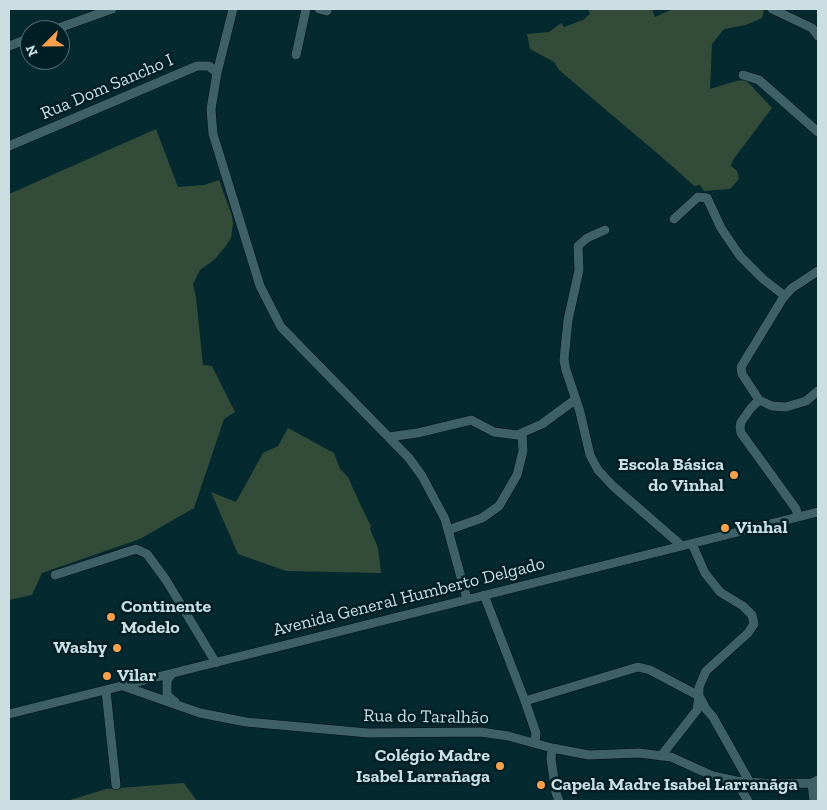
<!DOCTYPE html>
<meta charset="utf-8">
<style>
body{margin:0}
#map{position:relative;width:827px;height:810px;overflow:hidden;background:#04292f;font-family:"Zilla Slab",serif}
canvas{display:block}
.frame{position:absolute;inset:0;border:10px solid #cbdee2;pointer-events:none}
.north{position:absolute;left:20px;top:20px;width:50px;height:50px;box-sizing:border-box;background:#001f25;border:1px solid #516b71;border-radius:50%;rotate:247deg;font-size:14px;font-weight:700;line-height:20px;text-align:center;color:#cbdee2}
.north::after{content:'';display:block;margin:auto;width:18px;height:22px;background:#f8a04b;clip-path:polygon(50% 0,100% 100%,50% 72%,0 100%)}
</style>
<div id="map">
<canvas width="827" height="810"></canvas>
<div class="frame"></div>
<div class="north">N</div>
</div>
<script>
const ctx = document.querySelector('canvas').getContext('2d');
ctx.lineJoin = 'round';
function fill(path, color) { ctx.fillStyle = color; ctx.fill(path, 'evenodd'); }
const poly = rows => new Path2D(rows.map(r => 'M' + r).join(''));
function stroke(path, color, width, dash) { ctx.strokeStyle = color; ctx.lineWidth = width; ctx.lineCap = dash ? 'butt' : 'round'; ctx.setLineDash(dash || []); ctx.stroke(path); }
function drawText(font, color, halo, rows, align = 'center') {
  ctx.font = font + ' "Zilla Slab",serif'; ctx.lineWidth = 5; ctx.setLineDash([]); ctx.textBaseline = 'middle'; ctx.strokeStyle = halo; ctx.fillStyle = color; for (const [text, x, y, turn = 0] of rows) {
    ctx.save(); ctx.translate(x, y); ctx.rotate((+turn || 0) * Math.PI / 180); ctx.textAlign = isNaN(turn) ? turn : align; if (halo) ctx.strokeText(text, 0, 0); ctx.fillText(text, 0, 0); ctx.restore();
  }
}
const green = poly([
 [588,9,652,9,655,17,673,9,764,9,762,18,746,25,724,29,712,44,710,89,736,81,746,80,772,108,733,160,731,166,737,171,739,179,730,189,704,191,700,185,694,186,671,165,559,70,554,62,530,49,527,34,549,32,561,23,564,27,583,20,590,14],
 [156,129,178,187,204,185,219,180,232,216,233,224,231,238,225,247,214,260,200,270,193,284,196,297,203,365,212,366,235,412,224,419,194,508,140,539,42,573,32,595,9,600,9,194],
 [288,428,334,453,340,469,348,477,361,506,371,526,370,529,378,548,381,573,286,571,238,554,211,492,236,502,263,453,278,446],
 [184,783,197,801,67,801,106,789]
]);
const minor = poly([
 [233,9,217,73,211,109,213,134,260,286,281,327,409,458,422,476,445,519,467,599],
 [319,9,327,11,327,9],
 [772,9,812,28,818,36],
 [53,30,112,9],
 [9,46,30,38],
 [296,55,306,9],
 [743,75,759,80,818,132],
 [9,146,197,66,209,66,217,73],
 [674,219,698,197,707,198,721,228,740,256,763,279,785,296],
 [605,230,587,238,578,246,579,270,568,320,564,360,566,370,580,412,590,455,598,470,613,486,682,546],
 [759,400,742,374,741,367,783,298,792,288,818,271],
 [759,400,751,408,741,422,740,427,741,433,796,509,798,517],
 [759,400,772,406,786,407,806,401,818,391],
 [389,437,417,433,471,420,494,432,517,435,542,424,576,399],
 [448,530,482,518,499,506,517,475,523,451,522,433],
 [692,544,705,573,720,592,743,606,752,615,754,624,748,633,706,671,699,687,699,696,706,709,713,717,749,781],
 [55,575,136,549,147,554,166,580,216,663],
 [484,595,525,701,536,733,535,743],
 [172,674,167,680,167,695,175,702],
 [123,686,200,713,246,722,368,733,481,732,508,736,552,748,589,755,639,753,671,757,713,776,736,781,774,784,812,783,818,780],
 [106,691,116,785],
 [525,701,638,667,650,670,699,696,697,710,661,756],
 [9,714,818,512],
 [552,748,551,759,556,793,559,801],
 [736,781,748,801],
 [812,783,814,801]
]);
const markers = [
 [734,475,5,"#f8a04b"],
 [725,528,5,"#f8a04b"],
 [111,617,5,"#f8a04b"],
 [117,648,5,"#f8a04b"],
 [107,676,5,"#f8a04b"],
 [500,766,5,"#f8a04b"],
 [541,785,5,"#f8a04b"]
];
const streetNames = [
 ["Rua Dom Sancho I",107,87,-23],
 ["Avenida General Humberto Delgado",409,597,-14],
 ["Rua do Taralhão",426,717,1]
];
const poiNames = [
 ["Escola Básica",724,465,"right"],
 ["do Vinhal",724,486,"right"],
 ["Vinhal",735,528],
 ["Continente",121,607],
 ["Modelo",121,628],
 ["Washy",107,648,"right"],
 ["Vilar",117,676],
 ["Colégio Madre",490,756,"right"],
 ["Isabel Larrañaga",490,777,"right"],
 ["Capela Madre Isabel Larranãga",551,785]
];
fill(green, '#334c39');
stroke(minor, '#001115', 10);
stroke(minor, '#3e6168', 9);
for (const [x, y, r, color] of markers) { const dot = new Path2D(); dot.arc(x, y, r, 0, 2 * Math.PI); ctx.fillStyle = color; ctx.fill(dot); stroke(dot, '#001f25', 2); }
drawText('18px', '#cbdee2', '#001f25', streetNames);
drawText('bold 18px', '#cbdee2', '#001f25', poiNames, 'left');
</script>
